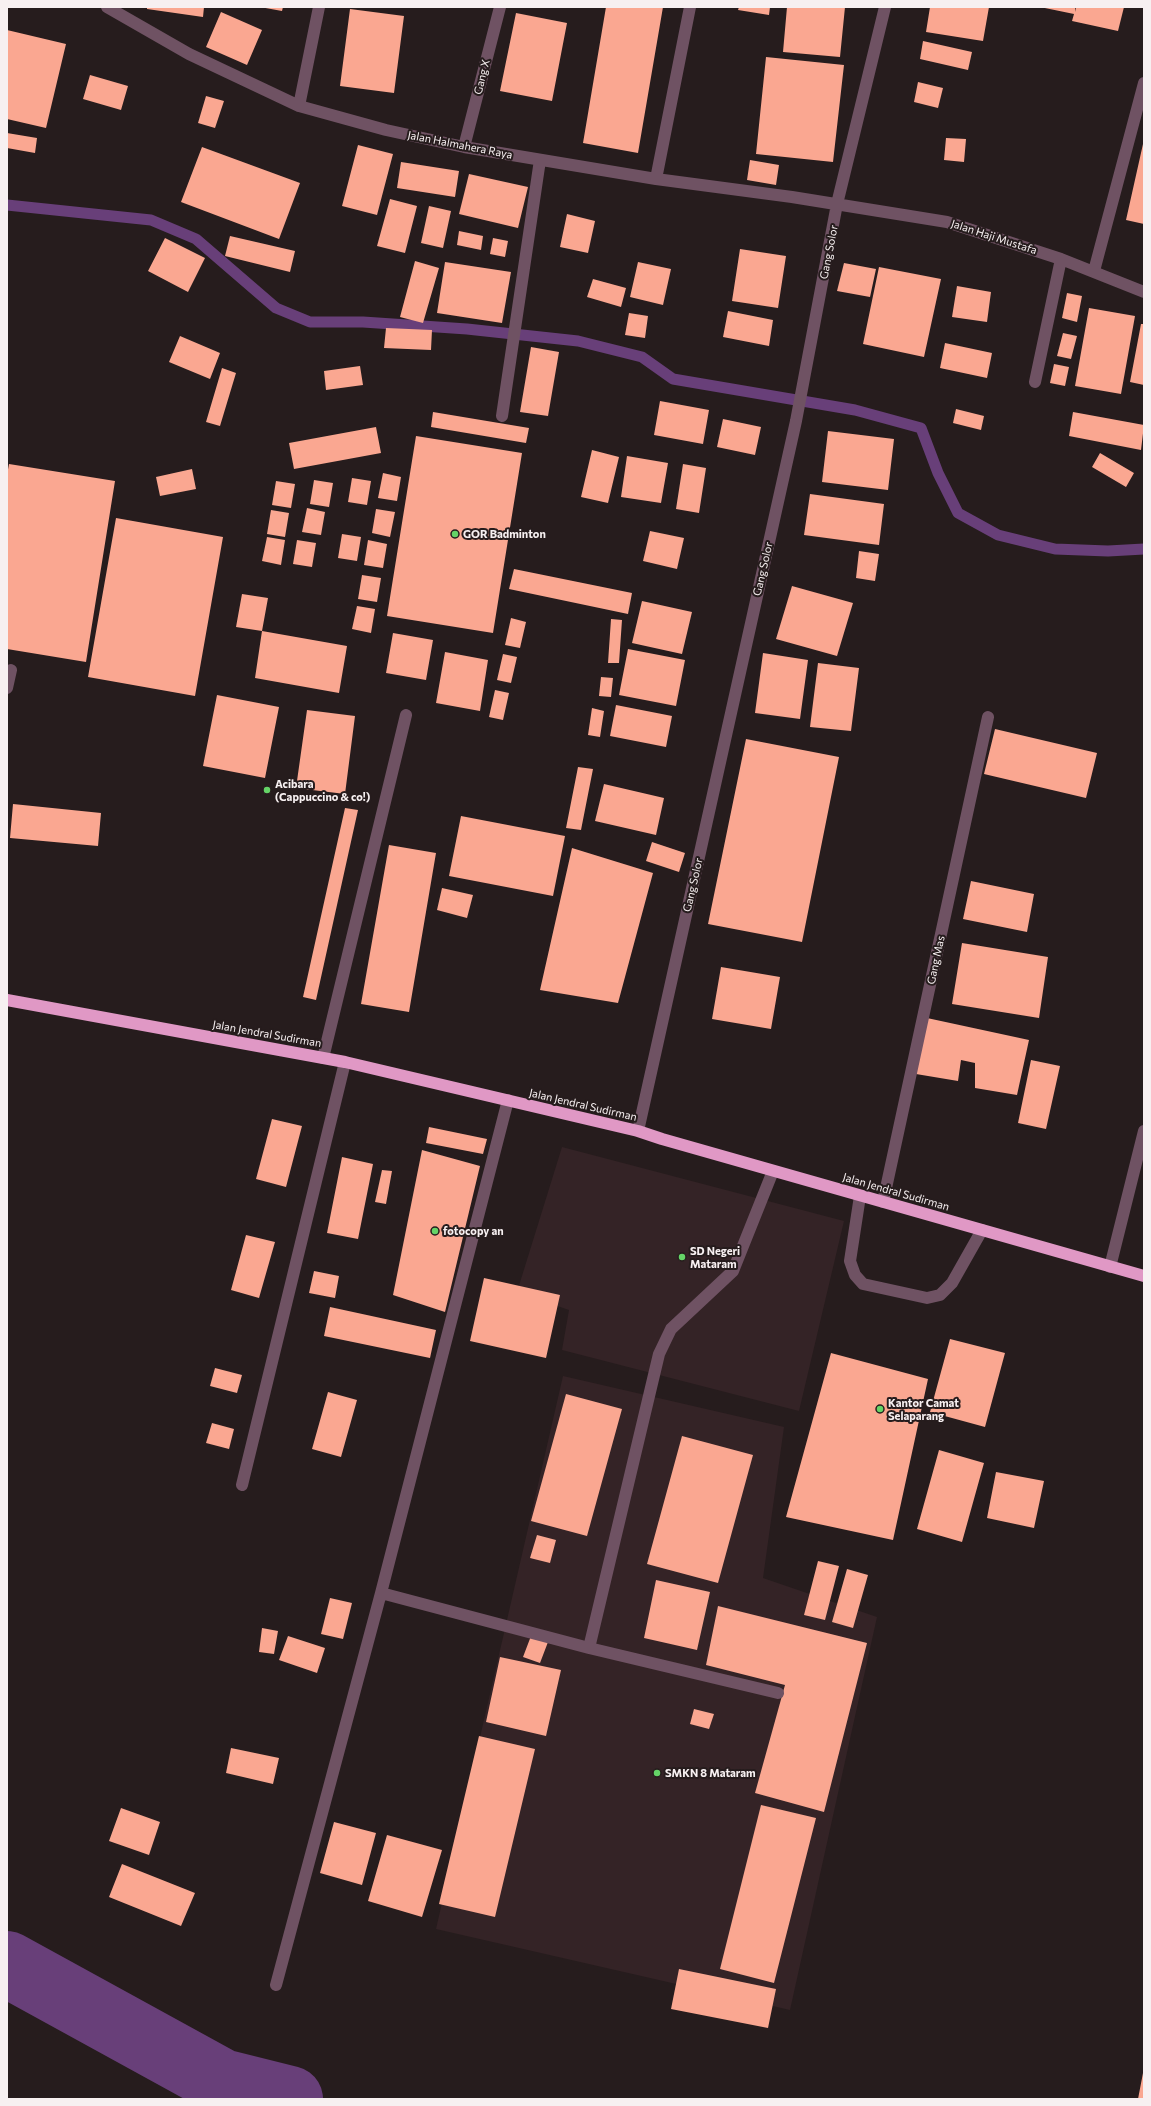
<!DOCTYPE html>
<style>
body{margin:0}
#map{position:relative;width:1151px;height:2106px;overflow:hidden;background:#261c1d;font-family:Commissioner,sans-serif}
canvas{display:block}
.frame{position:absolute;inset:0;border:8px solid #f7f0f1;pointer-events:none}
</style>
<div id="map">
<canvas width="1151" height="2106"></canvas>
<div class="frame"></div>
</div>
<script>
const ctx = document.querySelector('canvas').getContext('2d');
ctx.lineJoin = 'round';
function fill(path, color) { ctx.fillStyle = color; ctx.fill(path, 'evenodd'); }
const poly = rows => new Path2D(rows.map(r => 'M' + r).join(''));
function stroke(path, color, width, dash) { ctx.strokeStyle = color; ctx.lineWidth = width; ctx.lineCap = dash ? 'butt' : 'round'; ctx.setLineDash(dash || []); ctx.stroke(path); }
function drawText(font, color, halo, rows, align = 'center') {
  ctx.font = font + ' Commissioner,sans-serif'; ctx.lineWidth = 4; ctx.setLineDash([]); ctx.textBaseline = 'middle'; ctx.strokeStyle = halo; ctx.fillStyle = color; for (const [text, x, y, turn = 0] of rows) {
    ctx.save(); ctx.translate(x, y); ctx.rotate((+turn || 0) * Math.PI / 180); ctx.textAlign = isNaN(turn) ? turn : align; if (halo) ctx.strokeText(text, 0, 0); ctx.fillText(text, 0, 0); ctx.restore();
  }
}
const built = poly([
 [562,1147,844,1221,799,1411,562,1350,569,1310,517,1292],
 [563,1376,784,1427,763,1578,877,1617,790,2010,436,1929]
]);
const stream = poly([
 [7,205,151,220,196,239,276,308,310,322,363,322,467,329,578,341,642,357,673,379,855,410,921,428,938,473,958,513,998,535,1055,549,1108,551,1144,549]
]);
const river = poly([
 [7,1964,222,2082,290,2099]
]);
const building = poly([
 [147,7,204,7,203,17,147,9],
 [260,7,283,7,282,11],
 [606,7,663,7,638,153,583,143],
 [739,7,770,7,769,15,738,10],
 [787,7,845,7,840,57,783,52],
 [930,7,989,7,983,41,926,32],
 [1040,7,1075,7,1075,12,1076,7,1124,7,1118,31,1072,21,1074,14],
 [350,9,404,16,394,93,340,86],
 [221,12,262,30,247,65,206,47],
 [516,13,567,23,552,101,500,91],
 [7,30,66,44,46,128,7,119],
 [923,41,972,52,968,70,920,59],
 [766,57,844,65,833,162,756,154],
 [90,75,128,86,121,110,83,99],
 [918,82,943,88,938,108,914,102],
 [206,96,224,101,215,128,198,123],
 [7,133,37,138,35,153,7,148],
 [946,138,966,139,964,162,944,160],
 [1143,144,1144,144,1144,224,1126,220],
 [358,145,393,154,377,215,342,206],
 [202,147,300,183,279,239,181,202],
 [750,160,779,165,776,185,747,180],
 [401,162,459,171,455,197,397,188],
 [469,174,528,187,518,228,459,214],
 [390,199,417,206,405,253,377,246],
 [429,206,451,211,443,248,421,243],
 [567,214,595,221,588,253,560,247],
 [459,231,483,236,481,250,457,245],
 [230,236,295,251,290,272,225,256],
 [165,238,205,258,188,292,148,271],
 [493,238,508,241,505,257,490,254],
 [740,249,786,256,778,308,732,301],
 [415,261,439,268,423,323,400,317],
 [445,262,511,272,502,323,437,313],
 [638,262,671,269,663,305,630,297],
 [844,263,876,269,870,297,837,291],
 [879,267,941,279,924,357,863,344],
 [593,279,626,288,621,307,587,297],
 [957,286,991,292,987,322,952,317],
 [1067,293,1082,296,1077,322,1062,318],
 [1089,308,1135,316,1121,394,1075,386],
 [728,311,773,320,769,346,723,337],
 [629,313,648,316,645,338,625,335],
 [1141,324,1144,324,1144,385,1130,382],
 [386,328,432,330,431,350,384,348],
 [1063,333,1077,336,1071,359,1057,356],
 [180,336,220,353,210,379,169,362],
 [945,343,992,353,987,378,940,368],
 [531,347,559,352,548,416,520,412],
 [1054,364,1069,367,1065,386,1050,383],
 [360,366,363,385,326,390,324,371],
 [222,368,236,373,220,426,206,422],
 [660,401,709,410,703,444,654,435],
 [956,409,984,416,981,430,953,423],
 [433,412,529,428,526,443,431,427],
 [1073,412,1144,425,1141,450,1069,436],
 [723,419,761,427,755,455,717,447],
 [376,427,381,453,294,469,289,443],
 [828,431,894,439,888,490,822,482],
 [416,436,522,453,493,633,387,616],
 [592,450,619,457,608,503,581,497],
 [1100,453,1134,473,1126,487,1092,467],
 [627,456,668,463,661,503,621,497],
 [9,464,115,481,86,662,7,649,7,475],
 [683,464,706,468,699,513,676,509],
 [192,469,196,489,160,496,156,477],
 [383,473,401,477,397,501,378,498],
 [352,478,371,481,367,505,348,502],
 [314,480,333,483,329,507,310,504],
 [276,481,295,484,291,508,272,505],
 [810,494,884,504,879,545,804,535],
 [307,508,325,512,321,535,302,532],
 [376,509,395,512,390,537,372,533],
 [271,510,289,513,285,537,267,534],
 [116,518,223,537,195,696,88,677],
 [650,531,684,538,677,569,643,561],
 [342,534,361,537,357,561,338,558],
 [267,537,285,540,281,565,262,561],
 [297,540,316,543,312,567,293,564],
 [368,540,387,544,383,568,364,565],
 [859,551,879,554,875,581,856,578],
 [514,569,632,593,628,614,509,589],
 [362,575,381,578,377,602,358,599],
 [792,586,853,603,837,656,776,639],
 [242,594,268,598,262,631,236,627],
 [642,601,692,612,682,654,632,643],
 [357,606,375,609,371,633,352,629],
 [511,618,526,622,520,648,505,645],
 [611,619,622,620,619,663,608,663],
 [262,631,347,646,339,693,255,678],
 [393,633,433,640,426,680,386,673],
 [628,649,685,660,676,706,619,695],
 [445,652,488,660,480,711,436,703],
 [763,653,808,660,800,719,755,713],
 [503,654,517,657,511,683,497,680],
 [818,663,859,668,851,731,810,727],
 [601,677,613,678,611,697,599,696],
 [495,690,509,693,503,720,489,717],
 [217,695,279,707,265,778,203,766],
 [616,705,672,716,666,747,610,736],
 [592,708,604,711,600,737,588,735],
 [307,710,355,716,345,794,296,788],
 [995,729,1097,753,1086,798,984,774],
 [746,739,839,757,802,942,708,924],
 [578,767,593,769,581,830,566,828],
 [604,784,664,798,656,835,595,821],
 [13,804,101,813,98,846,10,838],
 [345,808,358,810,316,1000,303,997],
 [461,816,565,836,553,896,449,876],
 [652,842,685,853,679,872,646,861],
 [389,845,436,853,409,1012,361,1004],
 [572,848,653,873,618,1003,540,990],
 [971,881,1034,894,1027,932,963,919],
 [442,888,473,895,467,918,437,910],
 [962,943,1048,957,1039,1018,952,1004],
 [721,967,780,977,771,1029,712,1019],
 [927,1018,1029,1040,1017,1095,975,1088,975,1063,961,1060,958,1081,916,1074],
 [1031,1060,1060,1066,1046,1129,1018,1123],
 [272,1119,302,1126,286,1187,256,1179],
 [429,1127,487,1139,483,1154,426,1143],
 [422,1150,480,1166,445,1312,393,1295],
 [342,1157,373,1164,358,1239,327,1233],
 [382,1170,392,1171,386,1204,375,1202],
 [246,1235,275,1242,259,1298,231,1290],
 [314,1271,339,1276,335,1298,309,1293],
 [484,1278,560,1295,546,1358,470,1341],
 [330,1307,436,1330,430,1358,324,1336],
 [950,1339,1005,1353,985,1427,930,1412],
 [831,1353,928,1379,893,1540,786,1517],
 [215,1368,242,1375,237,1393,210,1386],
 [328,1392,357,1400,341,1457,312,1449],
 [566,1394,622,1409,587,1536,531,1521],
 [212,1423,234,1429,229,1449,206,1443],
 [682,1436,753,1455,718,1583,647,1564],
 [939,1450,984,1463,962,1542,917,1529],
 [996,1472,1044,1481,1034,1528,987,1518],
 [537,1535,556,1540,550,1563,530,1558],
 [818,1561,839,1566,825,1620,804,1615],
 [847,1569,868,1575,853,1628,832,1622],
 [656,1580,710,1592,697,1650,644,1638],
 [330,1598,352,1603,343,1639,321,1634],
 [718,1606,867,1643,824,1812,755,1793,785,1685,706,1665],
 [262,1628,278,1631,274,1654,259,1652],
 [288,1636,325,1648,317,1673,279,1660],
 [531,1636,548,1642,540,1663,523,1657],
 [500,1657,561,1670,546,1736,486,1722],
 [694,1709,714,1714,709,1729,690,1724],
 [479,1736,535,1749,495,1917,439,1904],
 [231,1748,279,1758,273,1784,226,1773],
 [761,1805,816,1818,774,1983,720,1969],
 [121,1808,160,1822,149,1855,109,1841],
 [334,1822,376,1833,362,1885,320,1873],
 [387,1835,442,1850,422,1917,368,1901],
 [122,1864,195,1893,181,1926,109,1897],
 [679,1969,776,1989,768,2028,671,2009],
 [1143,2073,1144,2099,1138,2099]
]);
const minor = poly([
 [107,7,189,54,299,106,386,130,464,147,656,179,792,197,947,222,1061,259,1144,292],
 [299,106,319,7],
 [464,147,500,7],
 [656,179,690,7],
 [1094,271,1144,83],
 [1035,382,1061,259],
 [502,416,540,160],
 [7,688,11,670],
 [323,1058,406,715],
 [638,1131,796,421,837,204,885,7],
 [860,1196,850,1261,855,1275,863,1284,927,1298,940,1295,952,1283,982,1230],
 [883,1202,988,717],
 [1110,1267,1144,1131],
 [242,1485,345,1062],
 [381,1593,589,1648,778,1693],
 [589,1648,659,1354,671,1329,733,1271,773,1171],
 [276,1985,381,1593,508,1100]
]);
const highway = poly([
 [7,1000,345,1062,638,1131,662,1139,1144,1276]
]);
const markers = [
 [455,534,4,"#65d467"],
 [267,790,4,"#65d467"],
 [435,1231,4,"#65d467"],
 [682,1257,4,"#65d467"],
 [880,1409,4,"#65d467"],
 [657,1773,4,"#65d467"]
];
const streetNames = [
 ["Gang X",482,77,-76],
 ["Jalan Halmahera Raya",460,145,11],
 ["Jalan Haji Mustafa",994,237,18],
 ["Gang Solor",829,252,-79],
 ["Gang Solor",763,569,-77],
 ["Gang Solor",693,885,-77],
 ["Gang Mas",936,960,-78],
 ["Jalan Jendral Sudirman",267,1034,10],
 ["Jalan Jendral Sudirman",583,1105,13],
 ["Jalan Jendral Sudirman",896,1192,16]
];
const poiNames = [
 ["GOR Badminton",463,534],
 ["Acibara",275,784],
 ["(Cappuccino & co!)",275,797],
 ["fotocopy an",443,1231],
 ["SD Negeri",690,1251],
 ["Mataram",690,1264],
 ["Kantor Camat",888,1403],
 ["Selaparang",888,1416],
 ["SMKN 8 Mataram",665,1773]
];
fill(built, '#342326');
stroke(stream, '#683f79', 11);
stroke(river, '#683f79', 66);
fill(building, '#faa791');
stroke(minor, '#6f5263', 12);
stroke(highway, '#e098c5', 12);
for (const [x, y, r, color] of markers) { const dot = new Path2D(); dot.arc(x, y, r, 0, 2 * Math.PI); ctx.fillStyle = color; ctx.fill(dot); stroke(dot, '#261c1d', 1.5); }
drawText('11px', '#f7f0f1', '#261c1d', streetNames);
drawText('bold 11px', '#f7f0f1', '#261c1d', poiNames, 'left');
</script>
